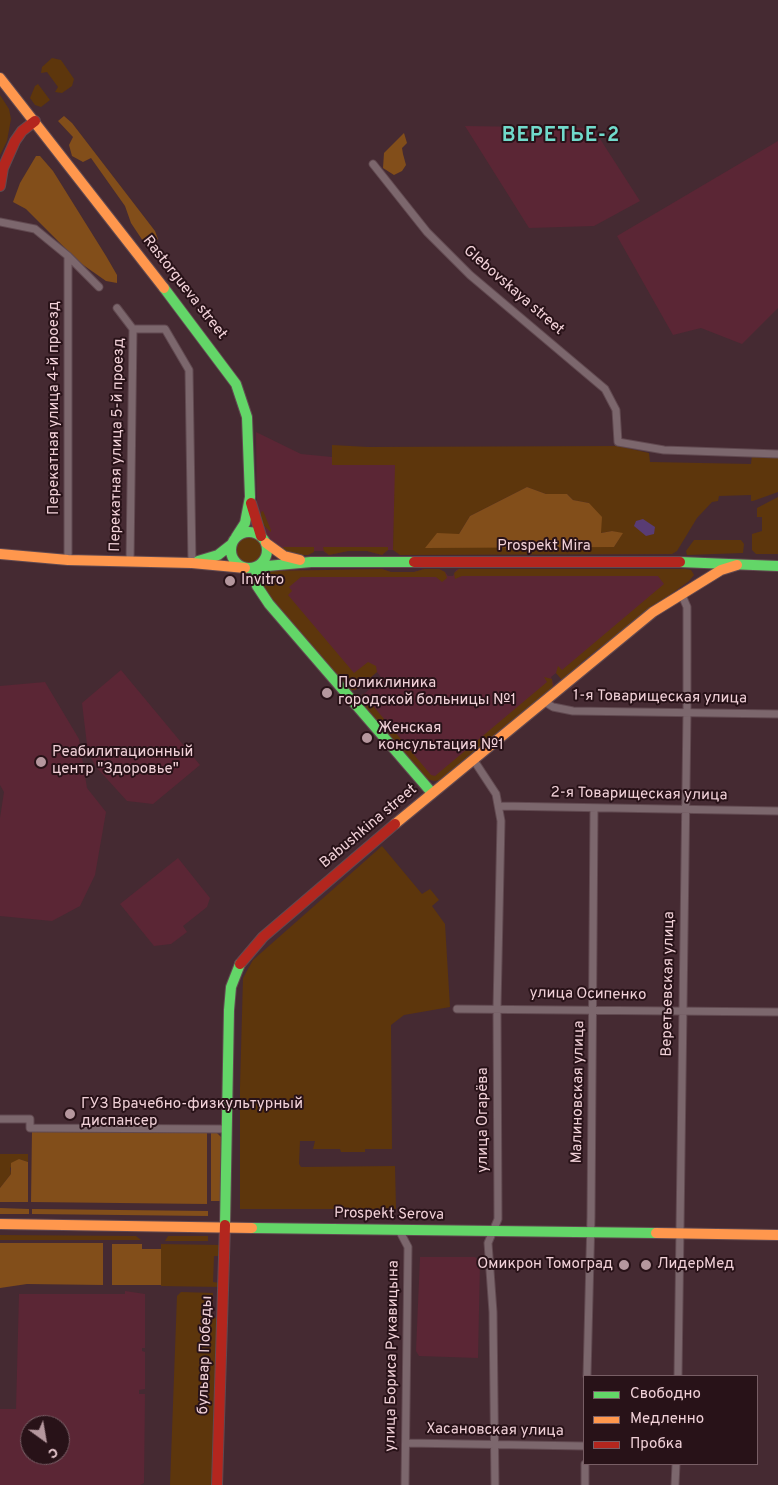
<!DOCTYPE html>
<meta charset="utf-8">
<style>
body{margin:0}
#map{position:relative;width:778px;height:1485px;overflow:hidden;background:#452a32;font-family:Overpass,sans-serif}
canvas{display:block}
.legend{position:absolute;left:583px;top:1375px;width:175px;height:90px;box-sizing:border-box;background:#281218;border:1px solid #785e65;margin:0;padding:6px 9px;list-style:none;font-size:15px;color:#f1d1d8}
.legend li{display:flex;align-items:center;gap:10px;height:25px}
.legend b{width:25px;border:1px solid #785e65}
.north{position:absolute;left:20px;top:1415px;width:50px;height:50px;box-sizing:border-box;background:#281218;border:1px solid #785e65;border-radius:50%;rotate:148deg;font-size:14px;font-weight:700;line-height:20px;text-align:center;color:#f1d1d8}
.north::after{content:'';display:block;margin:auto;width:18px;height:22px;background:#b5979e;clip-path:polygon(50% 0,100% 100%,50% 72%,0 100%)}
</style>
<div id="map">
<canvas width="778" height="1485"></canvas>
<ul class="legend">
<li><b style="height:6px;background:#63d668"></b>Свободно</li>
<li><b style="height:6px;background:#ff974d"></b>Медленно</li>
<li><b style="height:6px;background:#b3261e"></b>Пробка</li>
</ul>
<div class="north">С</div>
</div>
<script>
const ctx = document.querySelector('canvas').getContext('2d');
ctx.lineJoin = 'round';
function fill(path, color) { ctx.fillStyle = color; ctx.fill(path, 'evenodd'); }
const poly = rows => new Path2D(rows.map(r => 'M' + r).join(''));
function stroke(path, color, width, dash) { ctx.strokeStyle = color; ctx.lineWidth = width; ctx.lineCap = dash ? 'butt' : 'round'; ctx.setLineDash(dash || []); ctx.stroke(path); }
function drawText(font, color, halo, rows, align = 'center') {
  ctx.font = font + ' Overpass,sans-serif'; ctx.lineWidth = 4; ctx.setLineDash([]); ctx.textBaseline = 'middle'; ctx.strokeStyle = halo; ctx.fillStyle = color; for (const [text, x, y, turn = 0] of rows) {
    ctx.save(); ctx.translate(x, y); ctx.rotate((+turn || 0) * Math.PI / 180); ctx.textAlign = isNaN(turn) ? turn : align; if (halo) ctx.strokeText(text, 0, 0); ctx.fillText(text, 0, 0); ctx.restore();
  }
}
const built = poly([
 [465,126,593,128,640,201,594,226,529,228],
 [778,141,778,308,742,344,701,328,673,335,617,236],
 [256,432,301,454,332,457,333,465,396,465,393,550,388,550,382,555,367,551,348,551,329,555,323,551,314,551,308,555,291,555,277,547,263,530,257,518],
 [382,569,391,572,414,572,424,569,439,569,445,572,448,576,453,576,456,570,459,569,686,569,691,570,694,575,689,581,649,610,614,639,598,649,581,663,573,673,562,680,556,673,551,677,554,685,435,781,429,780,359,698,382,679,377,672,354,691,263,575,269,571],
 [121,670,200,765,153,804,127,801,97,768,88,753,82,703],
 [45,682,79,739,87,788,106,812,95,875,80,906,52,921,0,916,0,818,4,792,0,785,0,686],
 [178,858,210,898,207,907,183,926,187,932,171,944,154,946,120,904],
 [420,1257,475,1257,480,1262,478,1358,419,1356,416,1351],
 [125,1291,145,1294,145,1348,142,1348,142,1351,145,1352,145,1389,139,1390,139,1394,145,1394,144,1483,140,1485,0,1485,0,1409,16,1409,19,1294,125,1294],
 [30,1425,60,1425,60,1455,30,1455]
]);
const green = poly([
 [52,58,61,60,74,79,72,86,62,93,55,92,58,87,47,72,41,73,42,67],
 [38,84,50,100,41,107,35,105,30,98,35,86],
 [0,95,9,109,11,119,7,141,0,155],
 [332,445,368,447,618,446,649,453,650,462,751,464,752,455,778,457,778,492,753,501,751,501,751,495,719,496,718,501,712,502,697,518,677,551,672,554,400,555,393,550,395,465,332,465],
 [527,487,546,494,567,494,573,500,589,503,601,533,612,531,622,534,614,547,459,534,470,516],
 [778,497,778,554,756,554,752,550,752,534,762,531,762,517,757,517,757,508],
 [263,511,271,530,271,532,261,523,261,512],
 '233 550a16 16 0 1 1 32 0a16 16 0 1 1-32 0Z',
 [694,540,741,540,744,544,743,553,687,555,686,551],
 [283,547,314,547,314,552,308,555,291,555,282,551],
 [323,547,388,547,388,550,382,555,367,551,348,551,329,555,324,551],
 [382,569,391,572,414,572,424,569,439,569,445,572,447,578,442,582,436,577,301,577,289,587,292,591,288,595,354,673,368,662,376,666,377,672,357,689,350,691,262,588,261,578,269,571],
 [459,569,686,569,691,570,694,575,689,581,649,610,614,639,598,649,581,663,573,673,562,680,556,673,558,666,562,670,664,584,658,576,462,576,455,579,454,573],
 [544,677,552,679,553,688,440,780,435,781,426,779,358,701,363,694,431,775,435,776,547,682],
 [382,846,422,894,430,889,439,900,432,906,445,924,450,1007,404,1015,391,1025,392,1149,365,1149,365,1152,341,1152,340,1149,313,1149,315,1141,300,1141,299,1164,301,1167,395,1166,396,1209,240,1209,240,1087,243,978,253,960],
 [0,1154,28,1154,28,1162,19,1159,10,1168,11,1174,0,1188],
 [0,1235,136,1236,141,1240,0,1240],
 [168,1236,208,1236,208,1241,165,1241],
 [161,1244,220,1245,220,1256,214,1256,213,1282,220,1283,220,1287,161,1286],
 [181,1292,213,1293,212,1317,220,1318,214,1485,170,1485,177,1296]
]);
const forest = poly([
 [64,116,72,123,155,231,158,239,152,244,143,241,131,223,125,206,91,158,83,162,72,156,69,145,73,137,58,121],
 [404,133,407,143,402,148,403,154,406,165,402,171,394,175,383,168,384,153],
 [36,156,40,156,53,171,106,256,117,275,117,283,106,281,79,262,26,209,13,202,20,183],
 [527,487,546,494,567,494,573,500,589,503,602,517,601,533,612,531,623,533,614,547,425,548,437,533,459,534,470,516],
 [32,1130,207,1132,207,1204,31,1202],
 [211,1132,217,1133,221,1137,221,1201,211,1201],
 [19,1159,28,1162,28,1202,0,1202,0,1188,11,1174,11,1163],
 [0,1208,29,1209,29,1214,0,1214],
 [32,1209,208,1211,208,1216,32,1214],
 [0,1243,103,1243,103,1285,27,1284,0,1288],
 [112,1244,142,1244,142,1249,161,1249,161,1285,112,1285]
]);
const water = poly([
 [643,519,655,527,654,534,646,536,634,526,636,521]
]);
const street = poly([
 [373,164,427,232,470,275,605,389,616,410,618,442,664,450,778,454],
 [0,222,35,229,68,256,99,287],
 [68,256,68,560],
 [117,308,133,329],
 [133,329,165,329,189,370,192,563],
 [130,561,133,329],
 [543,701,553,707,573,711,778,714],
 [473,759,496,794,501,821,497,1008,498,1219,488,1243,493,1312,495,1485],
 [500,806,778,811],
 [457,1009,778,1012],
 [0,1119,30,1119,30,1128,226,1129],
 [399,1230,408,1247,405,1485],
 [587,1376,591,1217,594,808],
 [678,1376,687,712,687,607,681,593],
 [406,1443,584,1446],
 [585,1485,585,1464],
 [675,1485,676,1464]
]);
const fast = poly([
 [164,288,236,384,247,417,250,497,245,523,236,537],
 '231 550a18 18 0 1 1 36 0a18 18 0 1 1-36 0Z',
 [198,561,218,555,232,544],
 [414,562,311,562,256,567,257,586,269,604,432,793],
 [680,562,778,566],
 [225,1225,229,1010,231,987,240,964],
 [252,1228,656,1233]
]);
const slow = poly([
 [0,78,164,288],
 [266,543,284,556,300,560],
 [0,554,68,560,192,563,245,568],
 [395,824,653,612,721,570,737,565],
 [0,1224,252,1228],
 [656,1233,778,1235]
]);
const jam = poly([
 [0,186,3,168,15,141,22,131,35,121],
 [251,503,261,536],
 [414,562,680,562],
 [240,964,263,937,395,824],
 [217,1485,225,1225]
]);
const markers = [
 [230,581,6,"#b5979e"],
 [327,693,6,"#b5979e"],
 [367,738,6,"#b5979e"],
 [41,762,6,"#b5979e"],
 [70,1114,6,"#b5979e"],
 [624,1265,6,"#b5979e"],
 [646,1265,6,"#b5979e"]
];
const streetNames = [
 ["Rastorgueva street",184,288,52],
 ["Glebovskaya street",513,291,41],
 ["Перекатная улица 4-й проезд",55,408,-90],
 ["Перекатная улица 5-й проезд",118,445,-89],
 ["Prospekt Mira",544,547],
 ["1-я Товарищеская улица",660,698,1],
 ["2-я Товарищеская улица",639,795,1],
 ["Babushkina street",369,827,-40],
 ["Веретьевская улица",669,984,-89],
 ["улица Осипенко",588,995,1],
 ["Малиновская улица",579,1092,-89],
 ["улица Огарёва",484,1120,-90],
 ["Prospekt Serova",389,1215,1],
 ["бульвар Победы",206,1355,-88],
 ["улица Бориса Рукавицына",393,1356,-89],
 ["Хасановская улица",495,1431,1]
];
const poiNames = [
 ["Invitro",241,581],
 ["Поликлиника",338,684],
 ["городской больницы №1",338,701],
 ["Женская",378,729],
 ["консультация №1",378,746],
 ["Реабилитационный",52,753],
 ["центр \"Здоровье\"",52,770],
 ["ГУЗ Врачебно-физкультурный",81,1105],
 ["диспансер",81,1122],
 ["Омикрон Томоград",613,1265,"right"],
 ["ЛидерМед",657,1265]
];
const districtNames = [
 ["ВЕРЕТЬЕ-2",561,137]
];
fill(built, '#5b2635');
fill(green, '#5d360c');
fill(forest, '#824e1a');
fill(water, '#593c74');
stroke(street, '#614950', 9);
stroke(fast, '#614950', 12);
stroke(slow, '#614950', 12);
stroke(jam, '#614950', 12);
stroke(street, '#7c676d', 7);
stroke(fast, '#63d668', 10);
stroke(slow, '#ff974d', 10);
stroke(jam, '#b3261e', 10);
for (const [x, y, r, color] of markers) { const dot = new Path2D(); dot.arc(x, y, r, 0, 2 * Math.PI); ctx.fillStyle = color; ctx.fill(dot); stroke(dot, '#281218', 2); }
drawText('15px', '#f1d1d8', '#281218', streetNames);
drawText('15px', '#f1d1d8', '#281218', poiNames, 'left');
ctx.letterSpacing = '1px';
drawText('bold 20px', '#71dacb', '#281218', districtNames);
ctx.letterSpacing = '0px';
</script>
